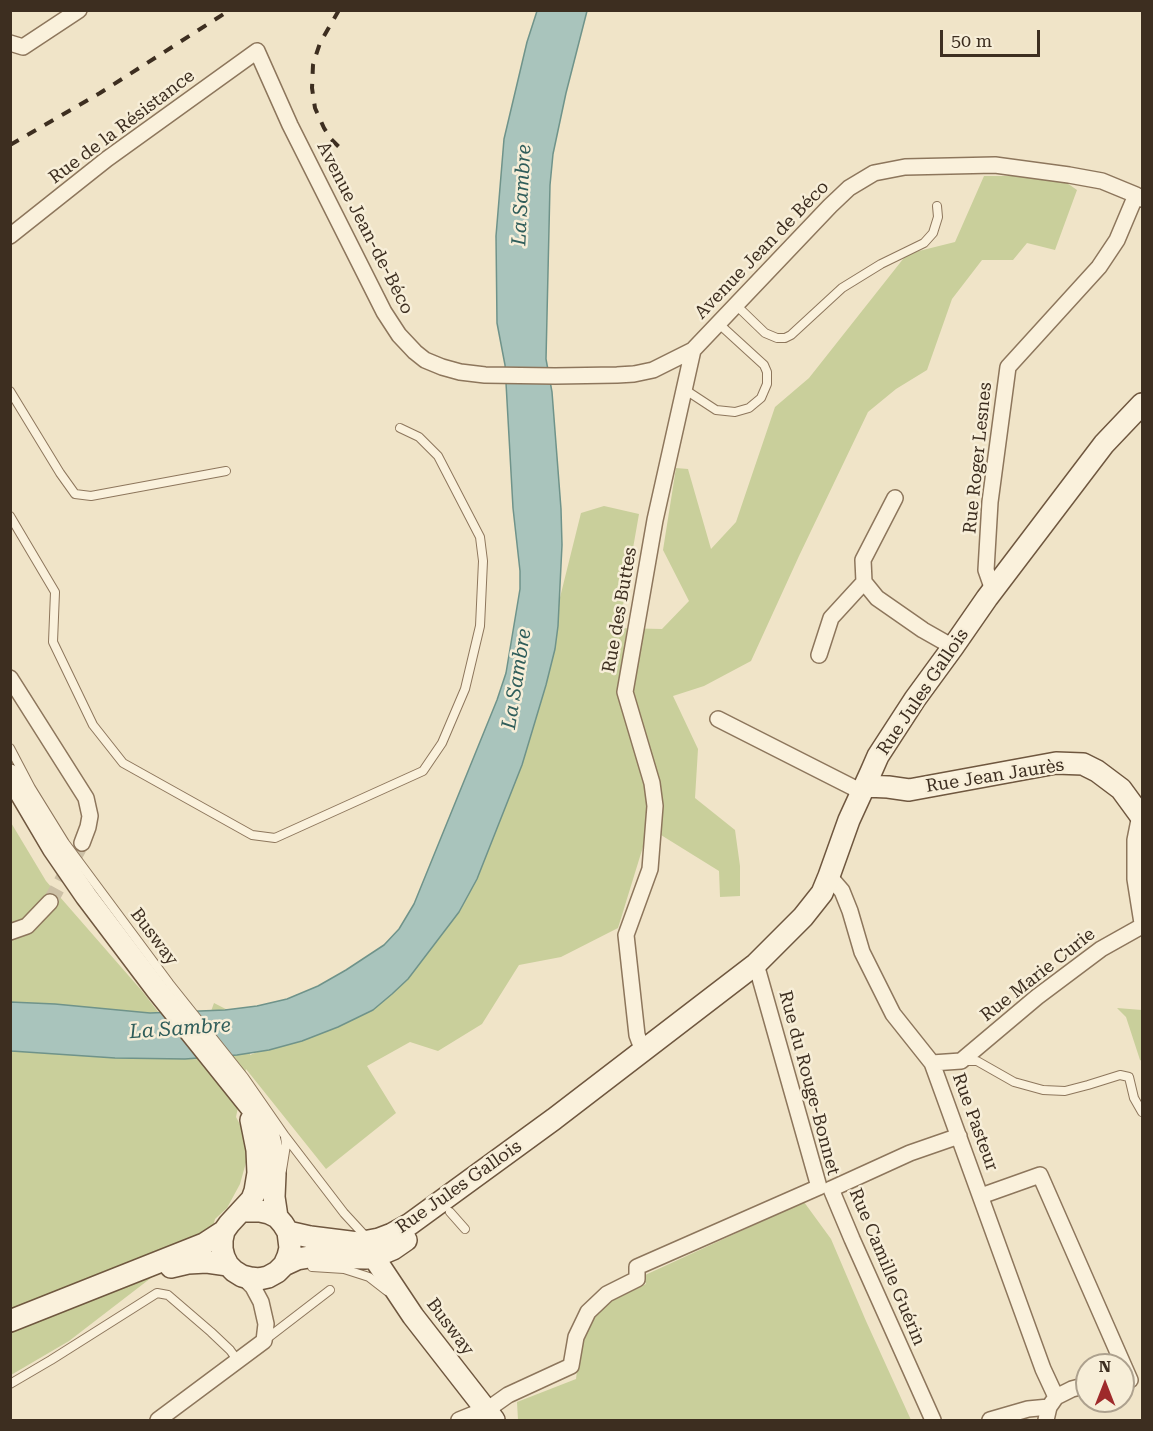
<!DOCTYPE html>
<meta charset="utf-8">
<style>
body{margin:0}
#map{position:relative;width:1153px;height:1431px;overflow:hidden;background:#f0e4c8;font-family:"Roboto Serif",serif}
canvas{display:block}
.frame{position:absolute;inset:0;border:12px solid #3d2e20;pointer-events:none}
.north{position:absolute;left:1075px;top:1353px;width:60px;height:60px;box-sizing:border-box;background:#f7eed8;border:2px solid #ada18e;border-radius:50%;rotate:0deg;font-size:16px;font-weight:700;line-height:24px;text-align:center;color:#3d2e20}
.north::after{content:'';display:block;margin:auto;width:21px;height:27px;background:#9e2a2b;clip-path:polygon(50% 0,100% 100%,50% 72%,0 100%)}
.scale{position:absolute;left:940px;top:30px;width:100px;height:27px;box-sizing:border-box;border:3px solid #3d2e20;border-top:0;padding-left:8px;font-size:18px;line-height:21px;white-space:nowrap;color:#3d2e20;-webkit-text-stroke:4px #f7eed8;paint-order:stroke}
</style>
<div id="map">
<canvas width="1153" height="1431"></canvas>
<div class="frame"></div>
<div class="north">N</div>
<div class="scale">50 m</div>
</div>
<script>
const ctx = document.querySelector('canvas').getContext('2d');
ctx.lineJoin = 'round';
function fill(path, color) { ctx.fillStyle = color; ctx.fill(path, 'evenodd'); }
const poly = rows => new Path2D(rows.map(r => 'M' + r).join(''));
function stroke(path, color, width, dash) { ctx.strokeStyle = color; ctx.lineWidth = width; ctx.lineCap = dash ? 'butt' : 'round'; ctx.setLineDash(dash || []); ctx.stroke(path); }
function drawText(font, color, halo, rows, align = 'center') {
  ctx.font = font + ' "Roboto Serif",serif'; ctx.lineWidth = 5; ctx.setLineDash([]); ctx.textBaseline = 'middle'; ctx.strokeStyle = halo; ctx.fillStyle = color; for (const [text, x, y, turn = 0] of rows) {
    ctx.save(); ctx.translate(x, y); ctx.rotate((+turn || 0) * Math.PI / 180); ctx.textAlign = isNaN(turn) ? turn : align; if (halo) ctx.strokeText(text, 0, 0); ctx.fillText(text, 0, 0); ctx.restore();
  }
}
const green = poly([
 [984,176,1026,176,1067,183,1077,190,1055,250,1027,243,1013,260,982,260,952,299,927,370,896,389,868,412,799,556,751,661,704,686,673,696,698,749,695,798,735,830,740,866,740,896,720,897,719,871,661,835,646,837,618,928,561,957,519,965,482,1024,438,1051,410,1042,367,1066,396,1113,326,1169,246,1069,236,1117,247,1138,247,1159,240,1184,227,1208,215,1219,212,1231,69,1341,11,1375,10,821,46,881,142,991,194,1058,214,1003,255,1024,250,1055,364,1008,538,686,581,513,604,506,639,514,619,628,662,629,689,601,663,550,676,468,688,469,711,549,736,522,775,407,809,378,907,254,955,242],
 [1117,1008,1142,1010,1142,1061,1140,1060,1126,1017],
 [804,1202,831,1239,866,1321,911,1420,518,1420,517,1402,576,1379,581,1338,593,1319,610,1301,646,1284,643,1276]
]);
const water = poly([
 [537,11,587,11,566,93,553,154,550,185,546,359,552,392,561,509,562,545,558,626,555,649,546,685,522,765,477,879,459,912,408,979,392,994,373,1010,338,1027,302,1041,269,1050,237,1055,185,1059,115,1058,11,1051,10,1002,55,1004,150,1013,225,1010,257,1006,287,999,318,986,346,970,384,945,399,929,414,904,497,700,506,673,520,589,520,571,513,508,505,365,497,323,496,236,504,139,527,42,537,11]
]);
const streetTunnel = poly([
 [50,902,82,843]
]);
const lane = poly([
 [736,305,765,333,777,338,785,338,791,335,842,288,881,264,924,243,933,233,938,217,937,206],
 [684,389,716,410,735,412,749,408,761,398,767,384,767,372,764,365,718,323],
 [10,391,60,473,75,494,91,496,226,471],
 [10,516,55,592,53,642,93,725,123,763,252,835,275,838,423,771,442,743,465,689,480,626,483,561,480,537,438,456,419,437,400,428],
 [10,748,31,788,65,843,169,983,244,1077,285,1136,344,1213,367,1238],
 [964,1061,977,1061,1014,1082,1043,1090,1065,1091,1088,1085,1120,1075,1129,1077,1134,1098,1142,1112],
 [282,1170,286,1145,285,1137],
 [450,1212,465,1229],
 [312,1267,344,1269,369,1277,387,1291],
 [265,1340,330,1290],
 [10,1384,51,1360,157,1293,168,1295,211,1332,230,1350,238,1361]
]);
const street = poly([
 [10,43,23,47,79,10],
 [10,236,107,159,257,51,290,125,384,312,399,335,415,352,425,360,442,367,460,372,485,375,555,376,617,375,634,374,653,370,693,350,830,206,849,188,874,173,905,167,995,165,1069,175,1102,181,1136,195,1142,199],
 [895,498,863,560,864,582,877,598,923,630,953,647],
 [993,590,986,570,990,502,1008,367,1099,267,1117,240,1136,195],
 [819,655,831,618,864,582],
 [10,678,86,798,90,816,88,827,82,843],
 [718,719,862,792],
 [1140,815,1135,840,1135,879,1142,923],
 [829,876,842,891,850,911,862,952,893,1014,932,1063,1043,1369,1056,1397],
 [10,932,27,926,50,902],
 [756,964,819,1187],
 [643,1051,637,1035,626,935,650,869,655,806,652,783,625,692,655,520,693,350],
 [932,1063,961,1061,1037,997,1101,949,1142,926],
 [831,1189,852,1239,933,1420],
 [831,1189,910,1153,959,1136],
 [981,1196,1040,1175,1130,1380],
 [158,1420,264,1341,266,1324,261,1302,253,1287,242,1276],
 [459,1420,491,1407,508,1395,571,1366,576,1337,588,1312,607,1294,637,1279,637,1267,819,1187],
 [990,1420,1028,1409,1049,1407],
 [1046,1420,1049,1407,1056,1397,1072,1389,1087,1385]
]);
const secondary = poly([
 [10,775,53,848,86,896,157,990,258,1116,268,1132,273,1153,275,1174,274,1197,277,1217],
 [865,786,888,787,909,790,1056,763,1083,764,1097,771,1121,789,1140,815,1142,816],
 [242,1211,260,1211,269,1213,277,1217,283,1224,288,1232,290,1248,288,1256,284,1265,277,1272,268,1277,259,1279,250,1278,242,1276,234,1271,228,1265,224,1257,222,1249,222,1240,224,1231,229,1224,252,1199,255,1191,258,1173,257,1150,251,1120],
 [288,1232,310,1237,358,1243,379,1239,392,1234,410,1224,554,1119,756,964,803,917,822,893,829,876,849,820,871,772,878,756,915,699,953,647,987,598,1104,444,1142,404],
 [363,1247,373,1256,413,1316,494,1420],
 [284,1265,297,1259,309,1257,366,1258,381,1254,393,1249,406,1240],
 [171,1267,188,1263,207,1262,228,1265],
 [10,1321,204,1244,224,1231]
]);
const rail = poly([
 [339,10,320,43,316,55,313,65,312,88,315,108,324,128,331,139,345,153],
 [10,145,100,93,230,10]
]);
const streetNames = [
 ["Rue de la Résistance",122,127,-37],
 ["Avenue Jean-de-Béco",365,228,63],
 ["Avenue Jean de Béco",762,250,-46],
 ["Rue Roger Lesnes",978,458,-84],
 ["Rue des Buttes",620,610,-80],
 ["Rue Jules Gallois",923,692,-56],
 ["Rue Jean Jaurès",995,776,-9],
 ["Busway",154,937,53],
 ["Rue Marie Curie",1038,975,-38],
 ["Rue du Rouge-Bonnet",809,1083,75],
 ["Rue Pasteur",975,1122,70],
 ["Rue Jules Gallois",459,1187,-35],
 ["Rue Camille Guérin",887,1267,67],
 ["Busway",450,1327,53]
];
const waterNames = [
 ["La Sambre",522,195,-87],
 ["La Sambre",517,679,-81],
 ["La Sambre",180,1029,-4]
];
fill(green, '#c9cf9b');
fill(water, '#a9c4bc');
stroke(water, '#6f938a', 1.5);
stroke(streetTunnel, '#ccc0a6', 15, [15, 8]);
stroke(lane, '#8d765c', 10);
stroke(street, '#8d765c', 18);
stroke(secondary, '#6f573f', 24);
stroke(lane, '#faf1dc', 8);
stroke(street, '#faf1dc', 15);
stroke(secondary, '#faf1dc', 21);
stroke(rail, '#3d2e20', 4, [10, 10]);
drawText('18px', '#3d2e20', '#f7eed8', streetNames);
drawText('italic 20px', '#2f5d5a', '#f7eed8', waterNames);
</script>
